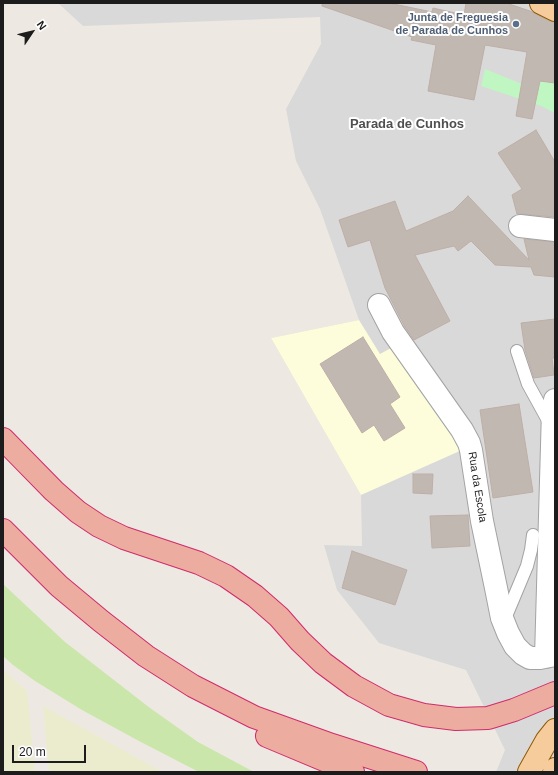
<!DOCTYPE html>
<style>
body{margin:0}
#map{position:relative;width:558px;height:775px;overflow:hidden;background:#ede9e2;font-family:Helvetica,sans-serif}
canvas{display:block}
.frame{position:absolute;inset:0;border:4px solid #1c1c1c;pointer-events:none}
.north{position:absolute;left:12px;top:12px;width:40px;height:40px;-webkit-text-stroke:3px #fff;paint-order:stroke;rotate:55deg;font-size:11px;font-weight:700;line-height:16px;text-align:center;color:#1c1c1c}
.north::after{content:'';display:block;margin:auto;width:14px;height:18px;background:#1c1c1c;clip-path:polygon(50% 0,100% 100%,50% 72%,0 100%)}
.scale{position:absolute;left:12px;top:745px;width:74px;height:18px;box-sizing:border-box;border:2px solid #1c1c1c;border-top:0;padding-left:5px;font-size:12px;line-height:14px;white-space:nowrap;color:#1c1c1c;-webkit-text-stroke:3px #fff;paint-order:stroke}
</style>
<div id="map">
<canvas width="558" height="775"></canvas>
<div class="frame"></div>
<div class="north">N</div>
<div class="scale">20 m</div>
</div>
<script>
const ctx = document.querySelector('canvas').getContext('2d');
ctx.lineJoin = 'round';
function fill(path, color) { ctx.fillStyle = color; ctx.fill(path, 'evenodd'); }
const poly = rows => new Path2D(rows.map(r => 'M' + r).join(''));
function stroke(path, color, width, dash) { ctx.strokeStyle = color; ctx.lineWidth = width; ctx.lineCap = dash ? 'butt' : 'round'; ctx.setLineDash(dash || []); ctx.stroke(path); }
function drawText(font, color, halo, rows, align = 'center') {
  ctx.font = font + ' Helvetica,sans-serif'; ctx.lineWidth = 4; ctx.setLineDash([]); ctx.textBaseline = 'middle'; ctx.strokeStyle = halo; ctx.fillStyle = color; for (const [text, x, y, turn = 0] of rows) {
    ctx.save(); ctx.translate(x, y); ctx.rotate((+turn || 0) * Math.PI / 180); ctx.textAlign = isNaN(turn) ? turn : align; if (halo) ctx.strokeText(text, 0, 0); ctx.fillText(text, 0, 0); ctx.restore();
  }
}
const residential = poly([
 [58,3,555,3,555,772,496,772,505,750,466,670,379,643,337,590,324,545,362,546,361,495,271,338,359,320,320,209,296,161,286,109,321,44,320,17,83,26]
]);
const education = poly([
 [359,320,380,354,393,347,462,450,361,495,271,338]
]);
const farmland = poly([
 [3,670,27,691,35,772,3,772],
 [43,706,163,772,49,772]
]);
const grass = poly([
 [3,584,65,642,150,708,198,742,254,772,199,772,139,741,82,710,35,681,13,665,3,656]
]);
const park = poly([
 [485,69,522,84,539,87,540,81,555,83,555,113,541,106,481,86]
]);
const building = poly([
 [322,3,389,3,432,12,433,8,464,15,466,3,506,3,530,11,549,21,555,22,555,83,540,81,532,119,516,116,527,52,485,45,474,100,428,91,436,45,411,40,412,37,322,6,322,3],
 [536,130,555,162,555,217,521,214,517,214,512,195,522,189,498,153,536,130],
 [468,196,529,260,524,239,555,242,555,277,534,275,531,267,495,265,471,241,458,251,454,246,415,255,450,321,414,340,405,327,385,288,370,240,348,247,339,220,395,201,406,231,453,211,468,196],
 [555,319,555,358,552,358,554,375,534,378,525,350,521,323,555,319],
 [363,337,400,397,390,404,405,428,384,441,374,425,362,433,320,364,363,337],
 [519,404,533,492,493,498,480,410,519,404],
 [413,474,433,474,432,494,413,493,413,474],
 [468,515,470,546,432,548,430,516,468,515],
 [352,551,407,570,395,605,342,588,352,551]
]);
const service = poly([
 [517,351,528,384,550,424],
 [504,621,527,566,531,550,533,535]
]);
const minor = poly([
 [520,226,555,230],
 [379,305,393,332,462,430,469,443,471,450,482,521,496,588,502,618,508,633,515,646,523,654,530,658,540,658,555,655],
 [546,657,553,410,555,400]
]);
const primary = poly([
 [541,3,555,10],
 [529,772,547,740,555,730],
 [554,772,555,769]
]);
const trunk = poly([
 [3,439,54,491,78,512,99,526,124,538,199,563,226,576,255,596,279,617,300,641,323,663,354,686,389,705,424,715,456,719,488,718,514,710,555,693],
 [3,530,59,586,101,621,146,656,193,686,254,717,332,745,416,772],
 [267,736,353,772]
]);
const markers = [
 [516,24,4,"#5c6f8a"]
];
const serviceNames = [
 ["Junta de Freguesia",508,18],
 ["de Parada de Cunhos",508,31]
];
const streetNames = [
 ["Rua da Escola",477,487,81]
];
const quarterNames = [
 ["Parada de Cunhos",407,124]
];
fill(residential, '#dad9d9');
fill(education, '#fdfcdb');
fill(farmland, '#ebecce');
fill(grass, '#cae6aa');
fill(park, '#c0f6c2');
fill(building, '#c2b8b2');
stroke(building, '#beafa6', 1);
stroke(service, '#a3a3a3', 14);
stroke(minor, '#a3a3a3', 24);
stroke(primary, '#8e5a06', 24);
stroke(trunk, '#d02b6c', 24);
stroke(service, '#fff', 12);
stroke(minor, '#fff', 22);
stroke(primary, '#f7cc9d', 22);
stroke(trunk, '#ecac9f', 22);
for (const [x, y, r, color] of markers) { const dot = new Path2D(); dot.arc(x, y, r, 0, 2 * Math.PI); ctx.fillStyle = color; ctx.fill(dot); stroke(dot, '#fff', 1.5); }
drawText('bold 11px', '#4e5e75', '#fff', serviceNames, 'right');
drawText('11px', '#1c1c1c', '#fff', streetNames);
drawText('bold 13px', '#4f4f4f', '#fff', quarterNames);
</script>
